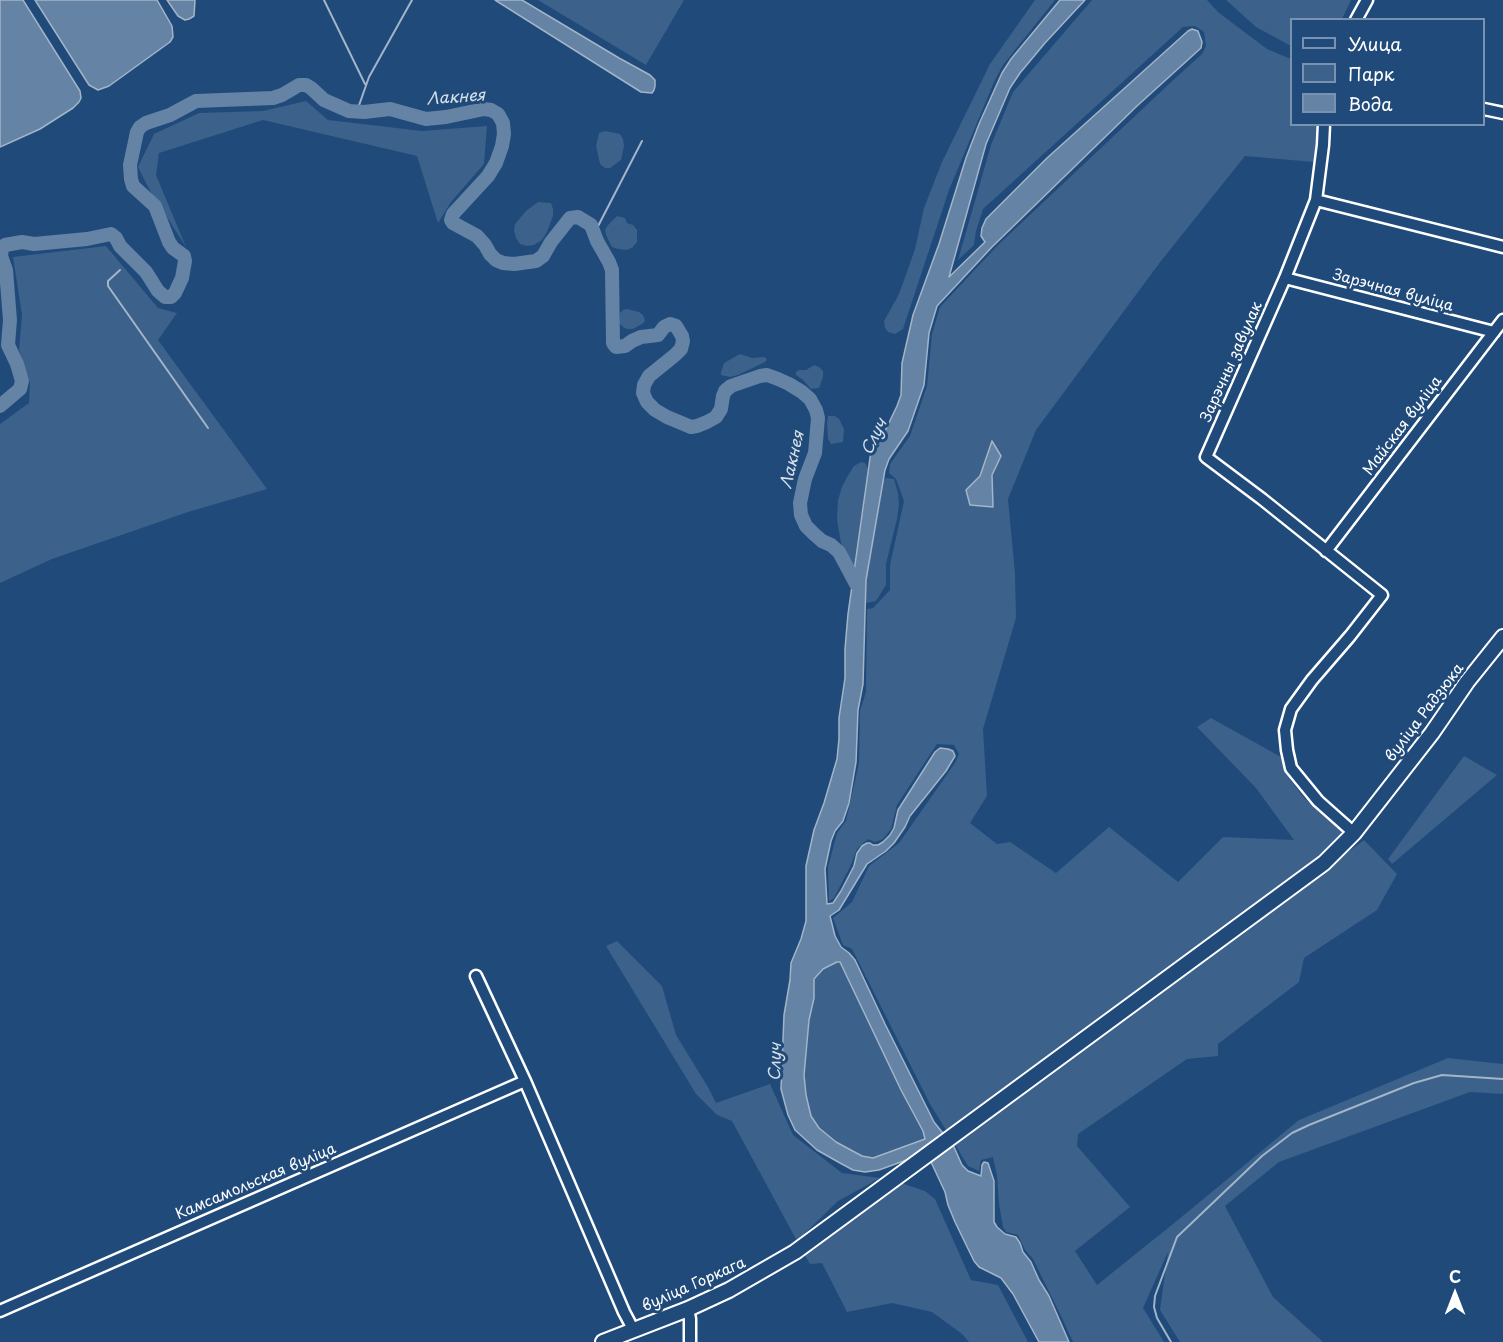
<!DOCTYPE html>
<meta charset="utf-8">
<style>
body{margin:0}
#map{position:relative;width:1503px;height:1342px;overflow:hidden;background:#1f4a7a;font-family:"Playpen Sans",sans-serif}
canvas{display:block}
.legend{position:absolute;left:1290px;top:18px;width:195px;height:108px;box-sizing:border-box;background:#1f4a7a;border:2px solid #7992af;margin:0;padding:8px 10px;list-style:none;font-size:18px;color:#fff}
.legend li{display:flex;align-items:center;gap:12px;height:30px}
.legend b{width:30px;border:2px solid #7992af}
.north{position:absolute;left:1425px;top:1264px;width:60px;height:60px;-webkit-text-stroke:4px #1f4a7a;paint-order:stroke;rotate:0deg;font-size:16px;font-weight:700;line-height:24px;text-align:center;color:#fff}
.north::after{content:'';display:block;margin:auto;width:21px;height:27px;background:#fff;clip-path:polygon(50% 0,100% 100%,50% 72%,0 100%)}
</style>
<div id="map">
<canvas width="1503" height="1342"></canvas>
<ul class="legend">
<li><b style="height:8px;background:#1f4a7a"></b>Улица</li>
<li><b style="height:16px;background:#3c618b"></b>Парк</li>
<li><b style="height:16px;background:#6583a4"></b>Вода</li>
</ul>
<div class="north">С</div>
</div>
<script>
const ctx = document.querySelector('canvas').getContext('2d');
ctx.lineJoin = 'round';
function fill(path, color) { ctx.fillStyle = color; ctx.fill(path, 'evenodd'); }
const poly = rows => new Path2D(rows.map(r => 'M' + r).join(''));
function stroke(path, color, width, dash) { ctx.strokeStyle = color; ctx.lineWidth = width; ctx.lineCap = dash ? 'butt' : 'round'; ctx.setLineDash(dash || []); ctx.stroke(path); }
function drawText(font, color, halo, rows, align = 'center') {
  ctx.font = font + ' "Playpen Sans",sans-serif'; ctx.lineWidth = 6; ctx.setLineDash([]); ctx.textBaseline = 'middle'; ctx.strokeStyle = halo; ctx.fillStyle = color; for (const [text, x, y, turn = 0] of rows) {
    ctx.save(); ctx.translate(x, y); ctx.rotate((+turn || 0) * Math.PI / 180); ctx.textAlign = isNaN(turn) ? turn : align; if (halo) ctx.strokeText(text, 0, 0); ctx.fillText(text, 0, 0); ctx.restore();
  }
}
const green = poly([
 [538,0,684,0,646,65],
 [1035,0,1055,0,1003,65,994,82,949,190,903,329,895,334,888,332,885,328,884,321,898,296,903,283,915,249,924,208,942,162,990,64],
 [1092,0,1207,0,1218,12,1267,49,1291,59,1292,124,1317,125,1314,162,1245,156,1161,261,1036,430,1008,499,1015,573,1016,618,983,729,987,796,970,823,997,844,1010,842,1056,873,1109,827,1178,882,1223,837,1294,840,1256,788,1197,727,1211,718,1281,757,1288,777,1305,799,1345,832,1321,857,946,1130,930,1104,852,949,843,945,833,918,852,902,869,866,899,843,955,763,959,754,954,745,937,744,897,805,891,829,883,839,875,842,868,839,857,849,850,867,834,898,829,901,828,867,837,833,846,821,859,763,860,711,866,692,867,609,873,608,890,590,890,565,904,501,896,479,889,473,890,464,910,436,927,386,932,334,940,307,999,244,1170,83,1202,54,1206,46,1204,32,1195,26,1183,27,983,209,976,231,974,245,958,260,991,145,1013,92],
 [1226,0,1351,0,1342,19,1292,20,1291,46,1256,27],
 [306,101,328,120,422,131,487,126,484,164,451,202,438,223,417,156,263,120,159,153,156,175,186,247,149,189,138,167,154,134,199,113,263,111],
 [605,131,620,134,623,139,624,146,621,160,610,168,605,168,600,164,596,146,599,133],
 [538,202,551,203,553,209,553,216,547,232,542,240,534,245,527,246,520,244,516,238,514,230,515,224,526,211],
 [617,216,625,218,627,223,633,225,637,230,637,242,632,248,626,250,618,249,612,247,606,235,605,230,608,225],
 [106,246,158,308,177,313,158,340,267,489,188,512,52,559,0,583,0,424,29,403,30,383,19,350,22,315,13,257],
 [627,309,639,312,643,315,645,321,642,324,633,329,627,329,623,327,619,323,620,313,623,310],
 [740,354,752,358,765,357,767,360,765,362,738,375,730,377,721,375,721,372,724,363],
 [814,365,819,367,823,371,823,377,819,388,811,389,803,380,796,375,796,372,799,370,806,370],
 [828,416,835,416,839,419,844,429,843,442,831,444,828,439,827,423],
 [861,462,865,463,868,469,854,566,849,561,841,543,837,520,838,500,842,487,847,477,854,466],
 [886,478,894,479,898,493,899,504,897,519,886,564,886,585,876,601,867,603,865,600,866,580,883,481],
 [1464,756,1497,775,1392,864,1388,859],
 [1364,840,1397,874,1377,910,1304,958,1299,982,1218,1044,1218,1056,1187,1059,1078,1134,1077,1146,1130,1207,1075,1251,1097,1285,1173,1224,1299,1120,1448,1058,1503,1064,1503,1094,1470,1092,1279,1162,1225,1206,1273,1297,1323,1342,1180,1342,1160,1310,1168,1252,1143,1308,1164,1342,1073,1342,1062,1318,1033,1259,1025,1250,1018,1235,1006,1232,1003,1227,999,1204,997,1176,993,1157,981,1160,979,1171,968,1166,954,1143],
 [617,941,662,986,676,1035,708,1087,716,1103,770,1084,793,1135,842,1173,880,1178,838,1201,797,1241,732,1121,717,1115,696,1094,606,946],
 [837,962,841,962,901,1090,923,1131,925,1139,873,1158,862,1156,836,1142,819,1128,811,1116,806,1094,804,1075,809,1020,814,998,814,979,823,969],
 [901,1183,925,1191,935,1199,971,1280,998,1285,1028,1342,969,1342,962,1334,932,1312,892,1303,847,1312,822,1263,810,1264,803,1252,857,1217]
]);
const water = poly([
 [0,0,23,0,80,91,81,98,79,102,73,108,40,129,0,147,0,0],
 [35,0,157,0,172,26,173,37,170,42,109,86,98,90,89,85,35,0],
 [167,0,195,0,194,16,189,19,185,20,178,16,167,0],
 [495,0,522,0,619,58,650,75,655,80,655,86,654,90,652,93,641,92,495,0],
 [1060,0,1085,0,1045,43,1020,73,1010,88,986,144,949,277,985,242,981,236,982,228,986,219,1047,158,1097,113,1188,31,1192,29,1198,31,1202,42,1201,48,1137,106,992,247,937,306,929,333,924,385,908,431,889,459,885,470,866,580,863,684,858,710,856,762,849,803,843,821,835,831,831,841,825,869,827,904,833,903,841,891,854,866,857,853,862,846,867,843,870,843,873,845,878,845,883,842,890,835,894,828,898,810,935,752,940,748,948,749,953,751,955,756,946,771,910,816,905,827,894,843,886,851,867,864,839,910,830,916,835,936,841,947,849,953,855,960,885,1024,934,1122,954,1147,962,1165,968,1171,981,1176,982,1165,984,1162,988,1163,994,1181,994,1222,997,1227,1005,1234,1016,1237,1020,1243,1023,1252,1031,1262,1039,1280,1049,1296,1069,1342,1039,1342,1013,1294,1001,1278,979,1267,974,1261,955,1222,948,1205,945,1192,931,1162,909,1159,879,1170,865,1172,853,1170,840,1163,817,1150,795,1130,788,1115,781,1089,784,1015,790,980,791,963,801,939,806,921,806,866,814,830,824,803,837,759,839,739,839,718,845,678,845,649,848,614,871,451,877,438,886,429,897,406,901,395,902,363,913,315,939,244,966,158,979,124,1002,73,1011,59,1060,0],
 [837,962,840,962,901,1090,923,1131,925,1139,873,1158,862,1156,836,1142,819,1128,811,1116,806,1095,804,1075,809,1020,814,998,814,979,823,969,837,962],
 [992,441,1001,456,992,475,993,507,970,505,966,490,980,476,992,441]
]);
const stream = poly([
 [324,0,365,84],
 [357,111,369,77,412,0],
 [595,232,642,141],
 [120,270,108,281,108,286,208,428],
 [1171,1342,1157,1318,1154,1307,1155,1296,1177,1237,1262,1156,1292,1133,1309,1125,1414,1083,1442,1075,1503,1079]
]);
const river = poly([
 [0,406,20,389,22,381,17,364,8,345,10,320,6,270,1,256,2,248,5,245,22,242,34,244,87,239,111,234,116,238,120,246,146,272,158,291,165,297,171,297,175,293,182,278,185,261,184,256,173,248,169,242,155,206,133,186,131,179,130,165,137,132,140,127,146,123,170,115,196,101,273,98,282,95,299,85,306,85,311,88,324,100,349,111,364,112,390,109,426,119,446,117,484,109,491,110,498,114,503,123,504,134,502,146,496,163,488,176,453,214,451,220,453,223,477,236,485,245,490,254,496,260,503,263,514,264,536,261,543,256,551,242,570,218,578,217,591,225,597,241,609,262,612,270,613,343,616,347,625,346,632,341,641,337,658,335,664,327,670,324,676,326,682,336,683,341,681,349,675,355,649,376,644,385,643,393,647,402,655,410,667,417,691,427,697,426,707,422,716,417,721,409,723,396,725,391,731,386,760,376,767,375,778,379,789,384,802,392,810,399,816,410,818,418,815,453,805,479,800,503,801,515,806,526,814,534,822,541,831,545,839,552,856,584]
]);
const minor = poly([
 [1356,20,1367,0],
 [1484,109,1503,113],
 [1324,124,1323,145,1316,200,1285,278,1206,457,1262,499,1382,595,1350,636,1312,680,1291,709,1285,730,1287,750,1291,768,1318,801,1354,833],
 [1316,200,1503,247],
 [1285,278,1494,332],
 [1326,551,1503,320],
 [476,976,525,1081,624,1312,633,1329],
 [688,1309,690,1319,690,1342],
 [0,1311,525,1081]
]);
const major = poly([
 [603,1342,688,1309,729,1290,795,1252,1324,863,1354,833,1432,733,1467,682,1503,637]
]);
const streetNames = [
 ["Зарэчная вуліца",1393,291,15],
 ["Зарэчны завулак",1232,362,-66],
 ["Майская вуліца",1403,426,-53],
 ["вуліца Радзюка",1425,713,-53],
 ["Камсамольская вуліца",256,1182,-23],
 ["вуліца Горкага",694,1285,-24]
];
const waterNames = [
 ["Лакнея",456,98,-4],
 ["Случ",875,437,-64],
 ["Лакнея",793,460,-77],
 ["Случ",776,1062,-88]
];
fill(green, '#3c618b');
fill(water, '#6583a4');
stroke(water, '#a3b5c8', 1.5);
stroke(stream, '#a3b5c8', 2);
stroke(river, '#6583a4', 14);
stroke(minor, '#fff', 15);
stroke(major, '#fff', 18);
stroke(minor, '#1f4a7a', 10);
stroke(major, '#1f4a7a', 14);
drawText('15px', '#fff', '#1f4a7a', streetNames);
drawText('italic 16px', '#d8e0e8', '#1f4a7a', waterNames);
</script>
